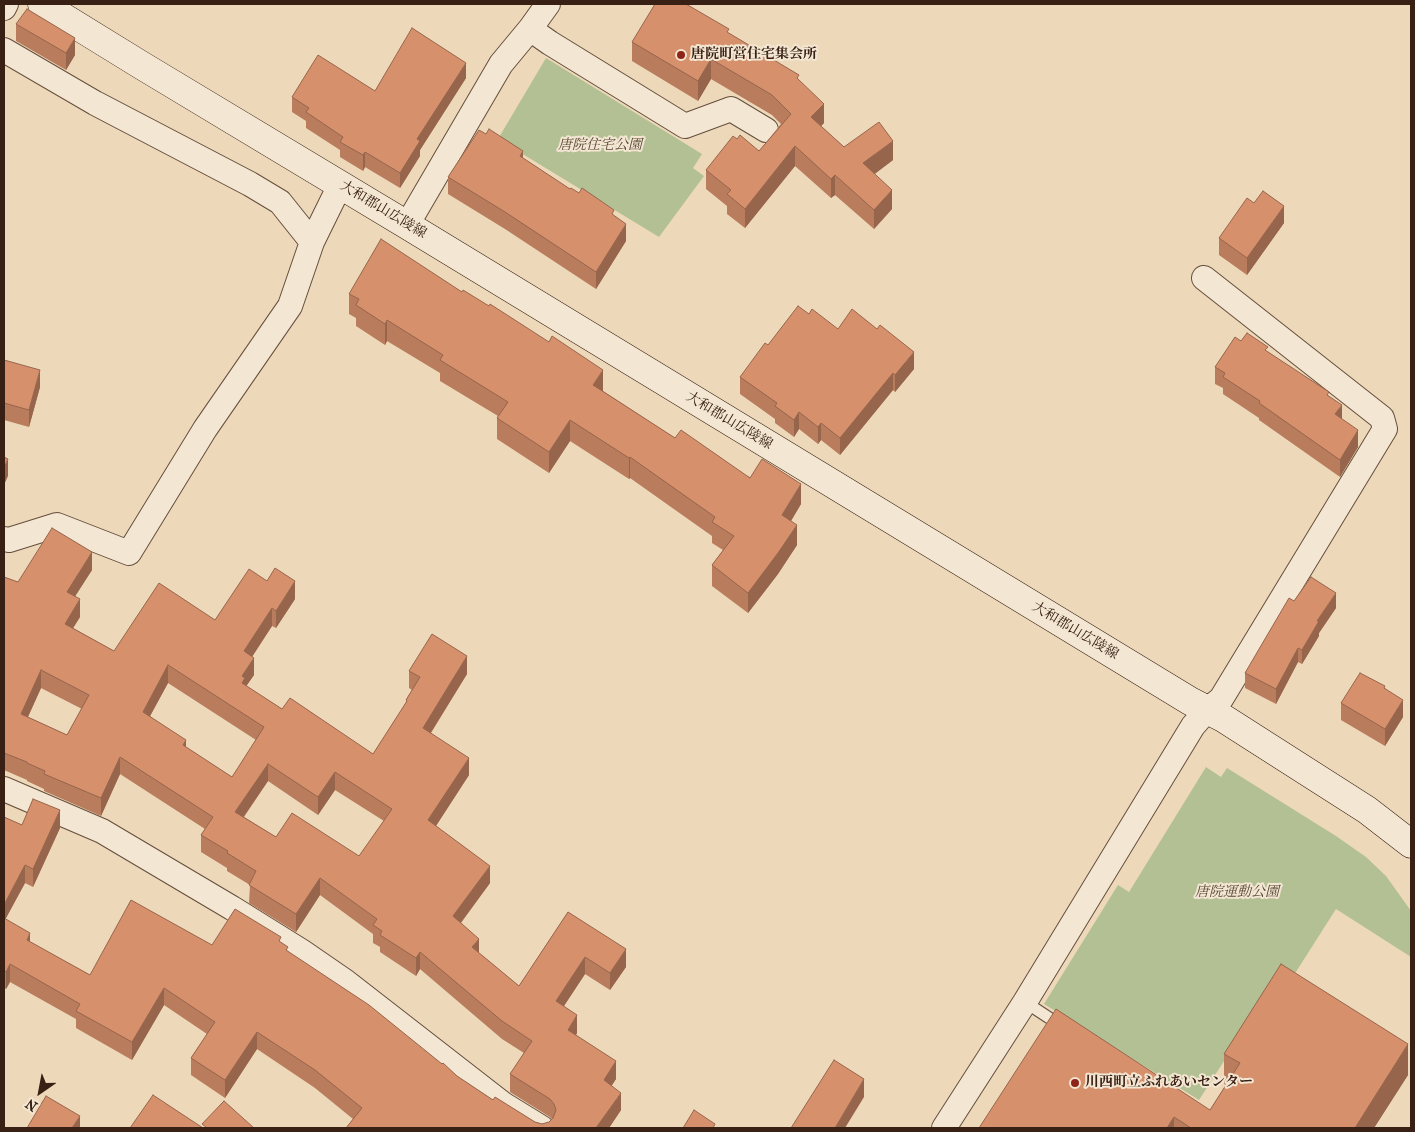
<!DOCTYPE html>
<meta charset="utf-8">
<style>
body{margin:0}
#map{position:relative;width:1415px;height:1132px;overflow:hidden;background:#edd9b9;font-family:"IM FELL French Canon",serif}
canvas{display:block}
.frame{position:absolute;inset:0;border:5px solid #382014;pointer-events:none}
.north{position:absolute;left:15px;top:1067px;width:50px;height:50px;-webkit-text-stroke:4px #f3e6d2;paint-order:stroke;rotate:213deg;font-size:14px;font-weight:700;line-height:20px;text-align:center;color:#382014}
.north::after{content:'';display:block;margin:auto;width:18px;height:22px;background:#382014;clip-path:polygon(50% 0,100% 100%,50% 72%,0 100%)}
</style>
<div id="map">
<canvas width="1415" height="1132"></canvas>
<div class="frame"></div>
<div class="north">N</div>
</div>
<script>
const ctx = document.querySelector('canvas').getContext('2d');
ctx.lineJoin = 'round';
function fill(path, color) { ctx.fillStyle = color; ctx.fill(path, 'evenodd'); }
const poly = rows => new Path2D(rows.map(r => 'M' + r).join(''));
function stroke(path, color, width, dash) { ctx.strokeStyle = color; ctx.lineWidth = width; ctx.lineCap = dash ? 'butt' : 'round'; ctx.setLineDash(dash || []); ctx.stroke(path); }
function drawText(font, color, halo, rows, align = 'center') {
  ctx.font = font + ' "IM FELL French Canon","Noto Serif JP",serif'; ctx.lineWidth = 4; ctx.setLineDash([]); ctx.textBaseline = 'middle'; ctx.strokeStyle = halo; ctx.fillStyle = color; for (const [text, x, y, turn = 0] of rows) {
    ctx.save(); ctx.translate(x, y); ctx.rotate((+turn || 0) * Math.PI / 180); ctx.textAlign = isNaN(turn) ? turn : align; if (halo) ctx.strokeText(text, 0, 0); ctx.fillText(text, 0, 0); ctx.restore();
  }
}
const green = poly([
 [546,58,702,154,693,168,704,176,659,237,498,139],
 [1206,767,1221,777,1227,768,1336,836,1366,857,1386,876,1411,911,1411,957,1336,909,1287,986,1276,980,1199,1100,1044,1004,1118,885,1129,892]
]);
const service = poly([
 [1025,1002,1063,1027]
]);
const minor = poly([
 [4,8,6,4],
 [530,29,550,43,685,126,731,109,766,130],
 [4,50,95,103,250,184,280,202,312,242],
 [407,225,501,64,530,29,548,4],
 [4,539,9,540,57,525,129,553,205,429,290,306,312,242,340,185],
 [4,789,102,831,232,908,301,951,346,982,503,1104,542,1128],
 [944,1128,1025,1002,1193,726,1207,710,1221,699,1385,429,1382,418,1204,278]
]);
const secondary = poly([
 [42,4,141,65,407,225,1190,701,1223,718,1367,810,1411,844]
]);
const wall = poly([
 [16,24,75,55,66,70,16,41],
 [729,33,799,80,824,123,821,126,844,147,893,160,874,174,892,209,874,229,835,195,831,198,795,166,745,228,727,214,727,206,706,189,706,170,737,139,759,151,781,124,772,115,711,79,698,101,632,61,632,42],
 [466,78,420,150,420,156,400,188,365,167,363,171,340,157,340,150,306,128,306,121,292,112,292,97,375,91],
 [523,159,570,189,614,216,626,241,596,289,505,229,448,194,448,177],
 [1284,223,1247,275,1219,255,1219,238],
 [349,294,603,391,675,438,801,504,791,521,797,545,778,574,748,613,712,586,712,565,723,550,712,543,712,536,630,478,629,479,570,441,549,473,497,439,497,418,498,416,440,381,440,373,387,341,385,345,356,326,356,318,349,314],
 [809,314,914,369,895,392,893,390,840,455,821,440,818,444,799,429,794,437,775,423,775,419,740,394,740,377,768,345],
 [1241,341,1268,352,1329,396,1358,447,1340,477,1259,420,1259,418,1223,394,1223,388,1215,384,1215,367],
 [4,360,40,387,29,427,4,420],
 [92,570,75,596,80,617,73,628,114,651,215,620,295,599,276,628,272,626,252,657,254,675,246,686,282,709,373,754,406,703,406,700,412,690,409,688,409,671,467,674,431,733,469,775,436,826,490,883,461,923,479,953,519,986,568,912,626,967,610,990,585,974,564,1006,577,1033,576,1035,616,1079,611,1086,621,1110,609,1128,346,1128,353,1119,315,1088,257,1049,225,1098,191,1075,191,1058,207,1034,164,1005,132,1060,76,1028,76,1019,10,982,6,989,4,988,4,817,22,825,60,828,33,887,25,883,5,919,30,942,90,975,212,945,281,943,288,952,457,1076,493,1100,535,1122,542,1124,549,1122,552,1119,550,1117,510,1092,510,1074,524,1053,502,1039,420,969,416,976,380,952,380,947,373,943,373,934,320,895,296,932,249,903,250,885,227,871,227,868,201,852,201,835,205,829,120,774,101,816,44,791,44,789,27,781,27,780,4,770,4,577,18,582],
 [168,683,256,740,232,777,186,748,150,716],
 [41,688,82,709,67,735,28,717],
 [268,781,318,815,335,790,384,821,359,856,276,837,244,817],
 [1294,601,1336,608,1319,633,1319,636,1302,664,1298,662,1276,704,1245,688,1245,673],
 [1385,688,1403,717,1385,746,1341,720,1341,703],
 [1224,1054,1408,1075,1374,1128,979,1128,1210,1110,1226,1085,1224,1084]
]);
const shadedWall = poly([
 [75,38,75,55,66,70,66,53],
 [711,59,711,79,698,101,698,81],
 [466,63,466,78,420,150,420,156,400,188,400,173,417,139],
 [824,104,824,123,811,136,811,117],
 [893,141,893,160,863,183,863,163],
 [795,146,795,166,745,228,745,209],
 [523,151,523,168,520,156],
 [365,152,365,167,363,171,363,155],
 [835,175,835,195,831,198,831,179],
 [892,190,892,209,874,229,874,210],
 [1284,206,1284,223,1247,275,1247,258],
 [626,224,626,241,596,289,596,272],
 [387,320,387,341,385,345,385,324],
 [914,352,914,369,895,392,895,375],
 [40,370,40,387,29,427,29,410],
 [603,370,603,391,593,406,593,385],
 [893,373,893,390,840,455,840,438],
 [1342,405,1342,422,1335,414],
 [799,412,799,429,794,437,794,420],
 [570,420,570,441,549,473,549,452],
 [821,423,821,440,818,444,818,427],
 [1358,430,1358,447,1340,477,1340,460],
 [630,457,630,478,629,479,629,458],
 [8,459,8,476,4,485,4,468],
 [801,484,801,504,782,536,782,515],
 [797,525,797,545,778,574,748,613,748,593],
 [92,552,92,570,67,609,67,592],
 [295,581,295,599,276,628,276,611],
 [1336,593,1336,608,1319,633,1319,636,1302,664,1302,650,1317,621],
 [80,599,80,617,65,641,65,624],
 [272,608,272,626,244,669,244,651],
 [1298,648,1298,662,1276,704,1276,689],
 [467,656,467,674,423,745,423,728],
 [254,658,254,675,245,688,242,701,242,676],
 [168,665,168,683,143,729,143,712],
 [41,670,41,688,21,732,21,714],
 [1403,700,1403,717,1385,746,1385,729],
 [186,740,186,757,183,745],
 [120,757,120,774,101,816,101,798],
 [469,758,469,775,428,838,428,820],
 [268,764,268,781,235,829,235,812],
 [335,772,335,790,318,815,318,797],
 [60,810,60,828,33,887,33,869],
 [25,865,25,883,4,922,4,905],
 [490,866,490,883,453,933,453,916],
 [320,878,320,895,296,932,296,914],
 [30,933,30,951,27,940],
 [479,939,479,956,472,947],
 [626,949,626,967,610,990,610,973],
 [420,952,420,969,416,976,416,958],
 [585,957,585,974,556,1018,556,1001],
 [10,964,10,982,6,989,6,972],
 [164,988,164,1005,132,1060,132,1042],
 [577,1015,577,1033,568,1047,568,1030],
 [257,1032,257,1049,225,1098,225,1080],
 [1408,1044,1408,1075,1374,1128,1355,1128],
 [616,1061,616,1079,604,1098,604,1080],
 [864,1079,864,1097,845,1128,835,1128],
 [621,1093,621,1110,609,1128,596,1128],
 [80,1116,80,1128,72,1128],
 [1174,1117,1174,1128,1167,1128]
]);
const building = poly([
 [655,4,686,4,729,29,727,32,799,75,797,78,824,104,811,117,844,147,879,122,893,141,863,163,892,190,874,210,835,175,831,179,795,146,745,209,727,194,731,190,706,170,733,136,737,139,740,135,759,151,791,114,772,95,711,59,698,81,632,42,655,4],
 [27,9,75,38,66,53,16,24,27,9],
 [412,28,466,63,417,139,420,141,400,173,365,152,363,155,340,142,343,137,306,112,309,108,292,97,318,55,375,91,412,28],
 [489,129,523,151,520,156,570,189,571,188,579,193,582,188,614,210,612,214,626,224,596,272,505,212,448,177,479,130,486,134,489,129],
 [1263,191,1284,206,1247,258,1219,238,1247,198,1254,203,1263,191],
 [381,239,462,292,463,290,489,306,490,304,549,342,552,336,603,370,593,385,675,438,681,430,750,478,762,459,801,484,782,515,797,525,778,553,748,593,712,565,734,536,712,522,715,517,630,457,629,458,570,420,549,452,497,418,508,402,440,360,443,355,387,320,385,324,356,305,359,299,349,294,381,239],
 [798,306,809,314,812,309,838,329,852,309,877,329,880,325,914,352,895,375,893,373,840,438,821,423,818,427,799,412,794,420,775,406,777,403,740,377,765,343,768,345,798,306],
 [1247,333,1268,347,1265,350,1329,392,1327,395,1342,405,1335,414,1358,430,1340,460,1259,403,1260,401,1223,377,1225,373,1215,367,1235,337,1241,341,1247,333],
 [4,360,40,370,29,410,4,403,4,360],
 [4,457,8,459,4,468,4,457],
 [52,528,92,552,67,592,80,599,65,624,114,651,159,583,215,620,249,569,267,581,275,568,295,581,276,611,272,608,244,651,254,658,242,676,245,678,242,683,282,709,290,698,373,754,407,701,406,700,420,677,409,671,432,634,467,656,423,728,469,758,428,820,490,866,453,916,479,939,472,947,519,986,568,912,626,949,610,973,585,957,556,1001,577,1015,568,1030,616,1061,604,1080,621,1093,596,1128,346,1128,362,1108,315,1070,257,1032,225,1080,191,1058,215,1022,164,988,132,1042,76,1011,80,1004,10,964,6,972,4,970,4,918,30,933,27,940,90,975,131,900,212,945,235,909,281,937,279,941,288,947,286,950,369,1005,442,1064,443,1063,457,1076,493,1100,495,1097,535,1122,542,1124,549,1122,553,1118,556,1110,554,1104,550,1099,510,1074,532,1041,502,1021,420,952,416,958,380,935,382,931,373,925,377,919,320,878,296,914,249,885,256,871,227,853,228,851,201,835,213,817,120,757,101,798,44,774,45,771,27,763,27,762,4,753,4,577,18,582,52,528],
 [168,665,264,727,232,777,183,745,186,740,143,712,168,665],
 [41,670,89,695,67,735,21,714,41,670],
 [268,764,318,797,335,772,392,809,359,856,292,813,276,837,235,812,268,764],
 [1311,577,1336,593,1317,621,1319,621,1302,650,1298,648,1276,689,1245,673,1289,598,1294,601,1311,577],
 [1360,673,1385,686,1384,688,1403,700,1385,729,1341,703,1360,673],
 [33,799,60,810,33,869,25,865,4,905,4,817,22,825,33,799],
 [1281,964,1408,1044,1355,1128,1191,1128,1174,1117,1167,1128,979,1128,1056,1009,1210,1110,1240,1063,1224,1054,1281,964],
 [834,1060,864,1079,835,1128,791,1128,834,1060],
 [153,1095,203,1128,130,1128,153,1095],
 [46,1096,80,1116,72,1128,27,1128,46,1096],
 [224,1101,254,1128,207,1128,202,1124,224,1101],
 [694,1110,715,1124,713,1128,683,1128,694,1110]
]);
const markers = [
 [681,55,5,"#8f2418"],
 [1075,1083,5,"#8f2418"]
];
const poiNames = [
 ["唐院町営住宅集会所",691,55],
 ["川西町立ふれあいセンター",1085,1083]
];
const parkNames = [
 ["唐院住宅公園",600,146],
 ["唐院運動公園",1237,893]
];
const streetNames = [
 ["大和郡山広陵線",383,210,31],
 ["大和郡山広陵線",729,421,31],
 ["大和郡山広陵線",1075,631,31]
];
fill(green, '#b3c093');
stroke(service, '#654e3d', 13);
stroke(minor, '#654e3d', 26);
stroke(secondary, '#382014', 29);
stroke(service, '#f3e6d2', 11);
stroke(minor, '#f3e6d2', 24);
stroke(secondary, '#f3e6d2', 28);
fill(wall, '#b97c5d');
fill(shadedWall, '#96654c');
fill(building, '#d7906c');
stroke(building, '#96654c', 1);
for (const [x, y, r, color] of markers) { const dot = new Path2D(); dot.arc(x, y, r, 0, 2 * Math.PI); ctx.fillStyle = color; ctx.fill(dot); stroke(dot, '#f3e6d2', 2); }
drawText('bold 14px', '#382014', '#f3e6d2', poiNames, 'left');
drawText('italic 14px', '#574834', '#f3e6d2', parkNames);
drawText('14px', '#382014', '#f3e6d2', streetNames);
</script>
